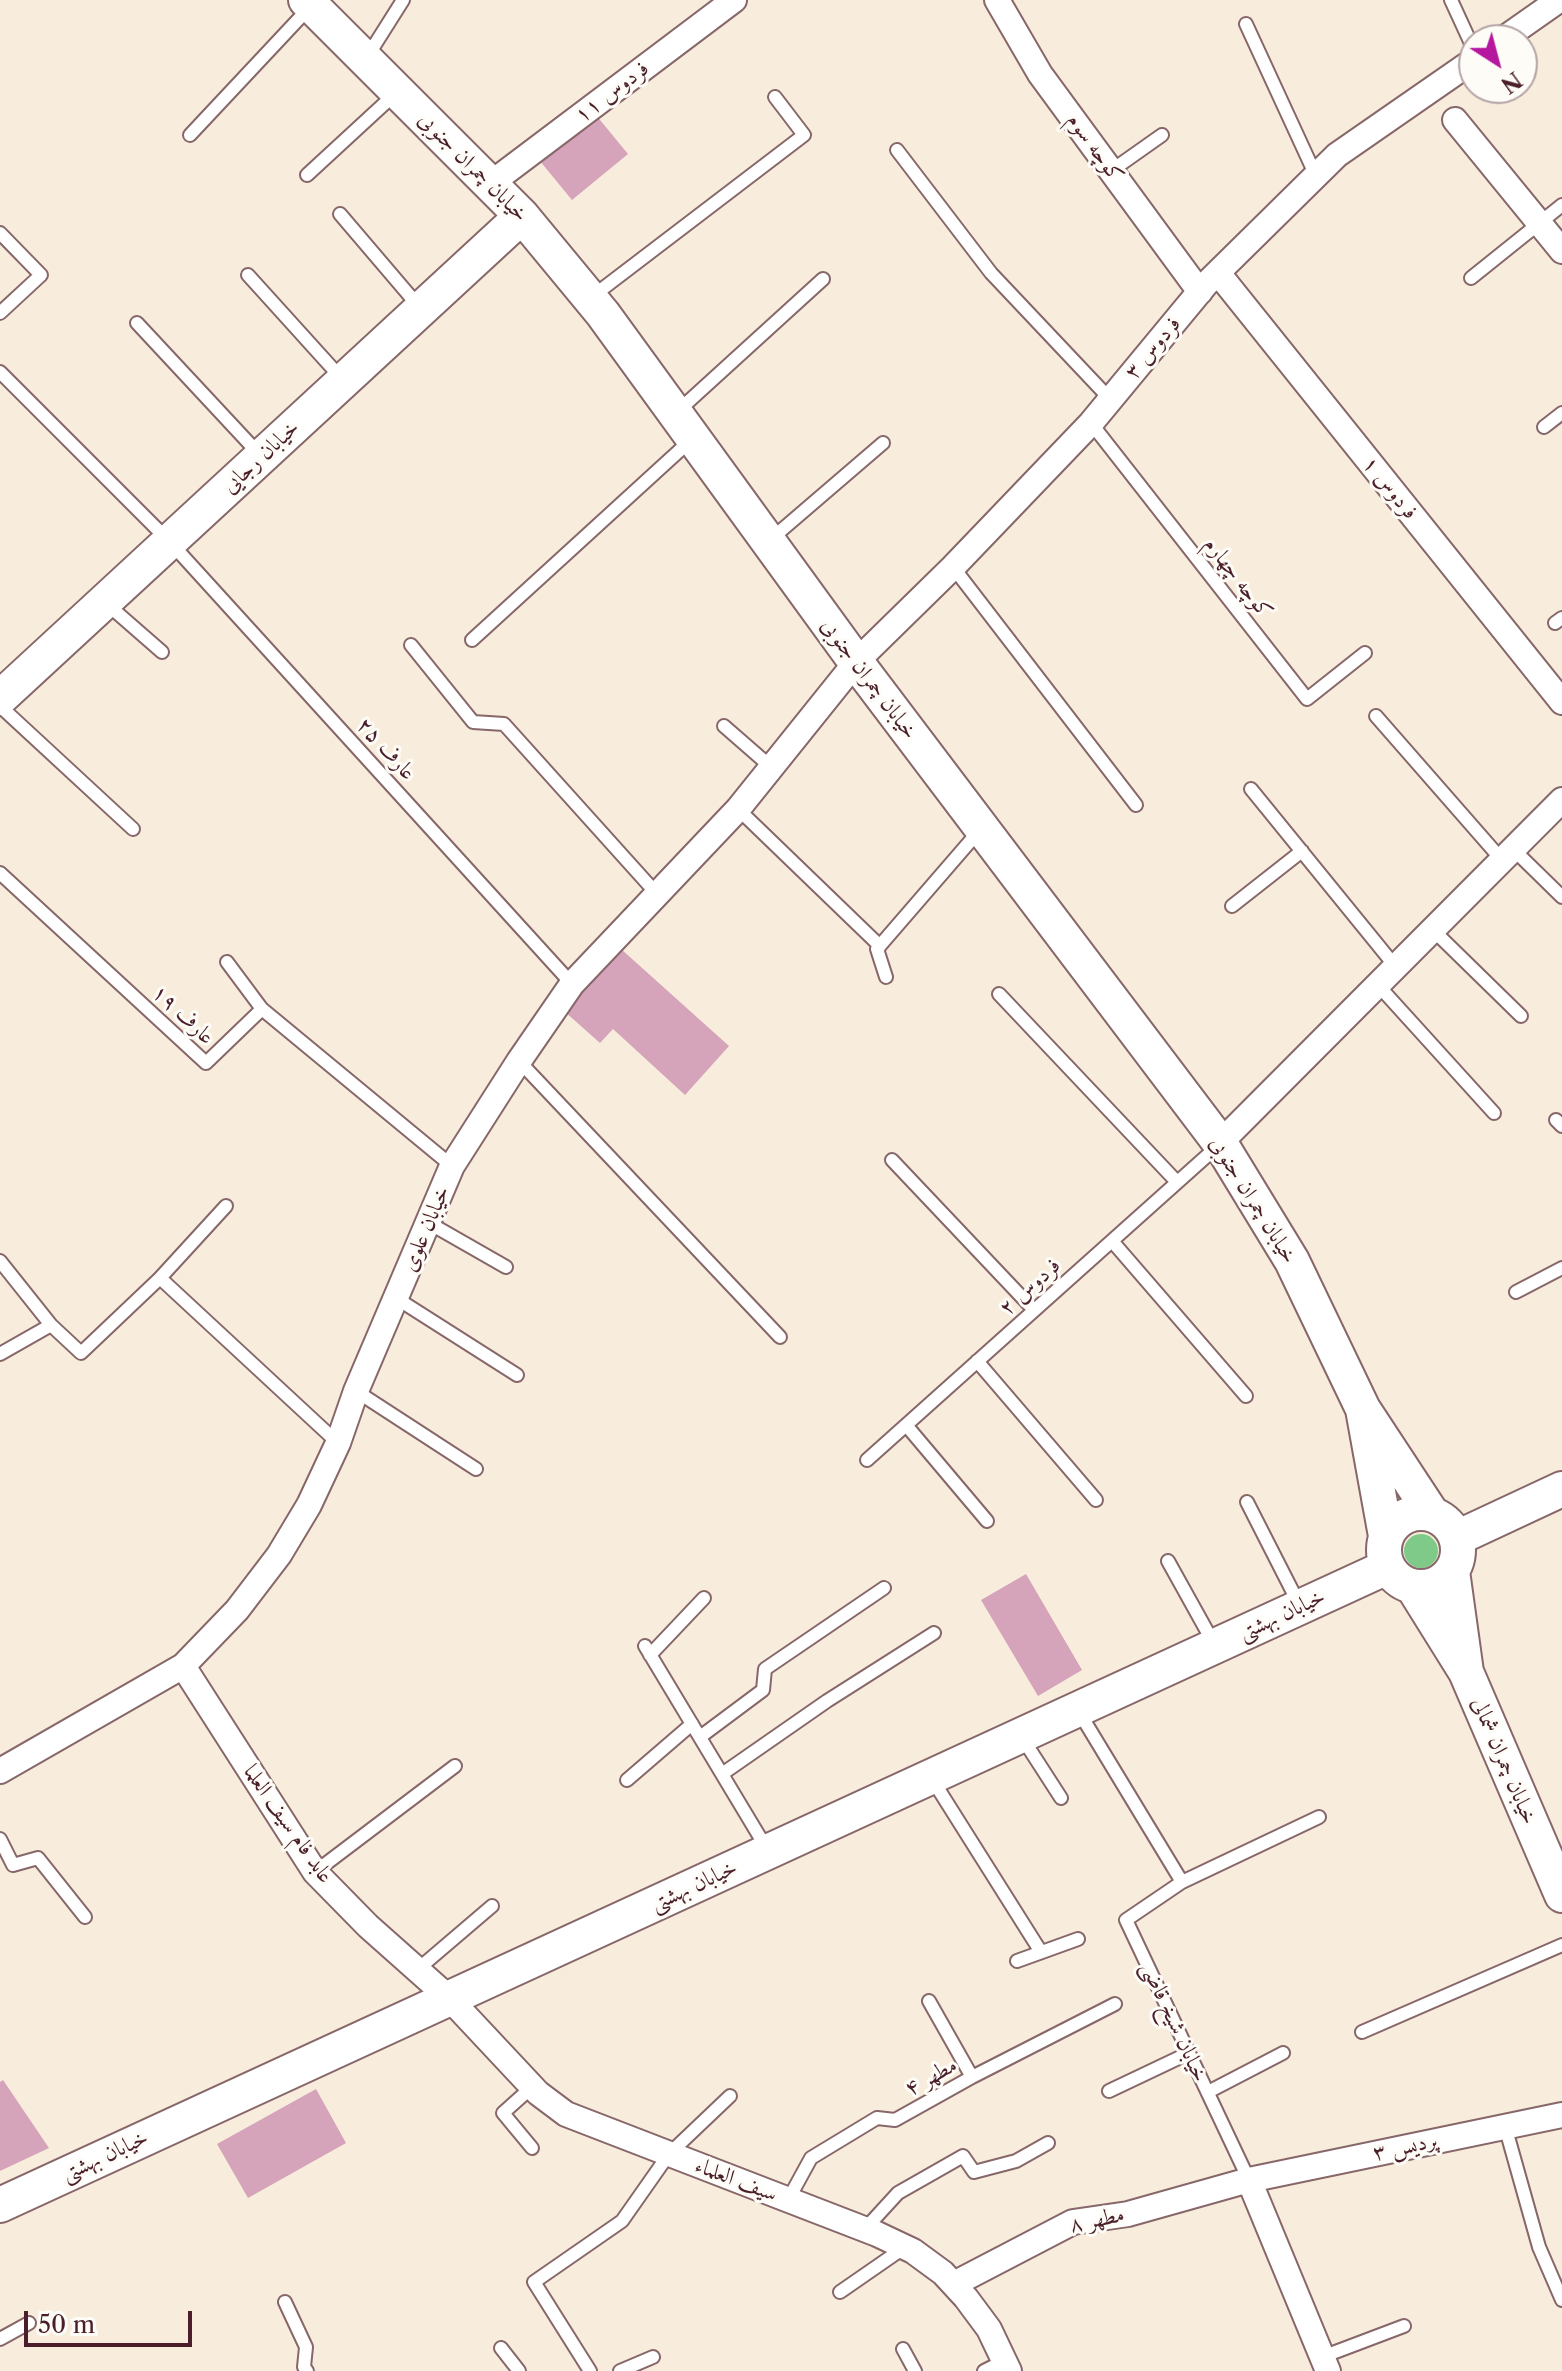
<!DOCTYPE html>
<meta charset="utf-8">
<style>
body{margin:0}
#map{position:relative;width:1562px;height:2371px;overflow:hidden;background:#f8eddc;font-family:"Libre Caslon Text",serif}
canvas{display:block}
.north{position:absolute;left:1458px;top:24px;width:80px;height:80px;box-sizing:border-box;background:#fdfcf7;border:2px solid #b5a4a5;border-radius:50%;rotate:144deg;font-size:22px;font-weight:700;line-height:32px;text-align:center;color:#4a1f2b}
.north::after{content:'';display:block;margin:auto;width:28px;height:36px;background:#b5179e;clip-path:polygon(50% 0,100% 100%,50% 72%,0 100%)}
.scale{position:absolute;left:24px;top:2311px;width:168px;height:36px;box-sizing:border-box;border:4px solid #4a1f2b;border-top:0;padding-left:10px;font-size:24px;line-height:28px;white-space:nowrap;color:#4a1f2b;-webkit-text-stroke:6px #fdfcf7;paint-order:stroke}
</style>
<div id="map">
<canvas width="1562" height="2371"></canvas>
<div class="north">N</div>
<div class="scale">50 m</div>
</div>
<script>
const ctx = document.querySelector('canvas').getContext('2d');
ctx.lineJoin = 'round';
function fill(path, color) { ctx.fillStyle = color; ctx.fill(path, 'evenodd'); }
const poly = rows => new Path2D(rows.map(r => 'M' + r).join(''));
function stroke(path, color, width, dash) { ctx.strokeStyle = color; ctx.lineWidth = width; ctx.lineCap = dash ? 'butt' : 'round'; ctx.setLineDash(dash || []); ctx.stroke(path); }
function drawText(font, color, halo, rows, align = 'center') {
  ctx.font = font + ' "Libre Caslon Text",Amiri,serif'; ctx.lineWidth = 6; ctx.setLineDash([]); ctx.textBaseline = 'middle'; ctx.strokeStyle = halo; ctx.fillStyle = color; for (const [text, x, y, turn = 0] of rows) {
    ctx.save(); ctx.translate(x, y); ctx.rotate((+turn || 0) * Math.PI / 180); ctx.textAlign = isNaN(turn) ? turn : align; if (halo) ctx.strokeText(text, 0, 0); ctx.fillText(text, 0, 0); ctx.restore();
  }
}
const green = poly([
 '1404 1551a17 17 0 1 1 34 0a17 17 0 1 1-34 0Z'
]);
const building = poly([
 [591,109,628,154,572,200,535,155],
 [621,949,729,1046,685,1095,613,1029,600,1043,564,1011],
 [1026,1574,1082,1670,1038,1696,981,1600],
 [3,2080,49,2148,0,2171,0,2082],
 [316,2089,346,2143,248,2198,217,2144]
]);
const lane = poly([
 [1451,0,1474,50],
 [1246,24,1316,176],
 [367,57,403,0],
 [190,135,309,8],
 [897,150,991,273,1110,399],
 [1111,171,1162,135],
 [307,175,396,93],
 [340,214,421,309],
 [0,233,41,275,0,313],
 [248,275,343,380],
 [1471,278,1562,205],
 [593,296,804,135,775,97],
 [137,323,260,455],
 [0,372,170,542,572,984],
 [678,411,823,279],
 [1091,423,1307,699,1365,653],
 [1544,427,1562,413],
 [770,540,883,443],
 [953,567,1136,805],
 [107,604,162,652],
 [1555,623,1562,618],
 [472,640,691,440],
 [411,645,473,722,504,724,657,894],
 [0,706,133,829],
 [1376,716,1502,860],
 [724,726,771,767],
 [1251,789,1395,966],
 [738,809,880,946],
 [1513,849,1562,897],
 [0,873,206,1063,262,1009],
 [1232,906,1302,851],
 [1432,929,1521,1016],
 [227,962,262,1009,452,1166],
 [886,977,877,949,979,831],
 [1377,984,1494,1113],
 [999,994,1177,1182],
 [519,1061,780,1337],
 [1556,1120,1562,1126],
 [892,1160,1034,1310],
 [226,1206,160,1278,338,1443],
 [429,1223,506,1267],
 [1112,1241,1246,1396],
 [0,1261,51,1325,81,1353,160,1278],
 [1516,1292,1562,1268],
 [396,1298,517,1375],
 [0,1354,51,1325],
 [977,1361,1096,1500],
 [356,1391,476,1469],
 [906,1425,987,1521],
 [867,1460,1219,1145],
 [1247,1502,1300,1606],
 [1168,1561,1213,1642],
 [645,1646,767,1849],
 [650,1655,704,1598],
 [1079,1712,1182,1882,1126,1920,1249,2180],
 [1021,1736,1061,1798],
 [700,1737,763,1690,765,1669,884,1588],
 [722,1774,827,1701,934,1633],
 [932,1779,1041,1952],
 [627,1780,692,1724],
 [0,1839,13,1865,38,1858,85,1917],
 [315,1872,455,1766],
 [1182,1882,1319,1817],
 [1017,1961,1078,1939],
 [417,1970,492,1906],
 [929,2001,972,2077],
 [1362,2032,1562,1945],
 [1109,2091,1189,2053],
 [1208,2092,1283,2053],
 [1505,2126,1539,2247,1562,2300],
 [532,2148,503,2113,532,2087],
 [788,2200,811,2158,877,2118,895,2120,972,2077,1115,2004],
 [865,2229,898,2193,963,2156,974,2172,1016,2161,1048,2143],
 [840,2292,905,2247],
 [285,2302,306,2347,304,2367,307,2371],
 [0,2339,29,2323],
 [501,2348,519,2371],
 [903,2349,915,2371],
 [1322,2357,1404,2326],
 [590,2371,534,2282,622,2221,669,2154,730,2096],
 [620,2371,653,2357],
 [984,2371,1004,2361]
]);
const street = poly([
 [997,0,1040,74,1200,292],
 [1502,40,1559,0],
 [1455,120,1562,251],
 [490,184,734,0],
 [1218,273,1562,702],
 [1220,1143,1562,800],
 [183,1666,315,1872,368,1926,449,1998,538,2093,566,2114,877,2234,913,2251,943,2273,966,2298,989,2329,1009,2371],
 [0,1771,183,1666,237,1610,279,1555,309,1505,338,1443,356,1391,452,1166,519,1061,572,984,738,809,856,662,953,567,1091,423,1206,284,1337,155,1474,60],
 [1249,2180,1328,2371],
 [954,2284,1073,2222,1128,2214,1249,2180,1562,2115]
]);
const secondary = poly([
 [306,0,522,216,603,314,856,662,1220,1143,1292,1261,1363,1409],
 [0,698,522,216],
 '1384 1550a37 37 0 1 1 74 0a37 37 0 1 1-74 0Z',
 [1386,1536,1363,1409,1432,1514],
 [1457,1538,1562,1489],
 [1413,1587,1466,1672,1452,1571],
 [1466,1672,1562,1895],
 [0,2205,1387,1567]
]);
const streetNames = [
 ["فردوس ۱۱",612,92,-37],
 ["کوچه سوم",1095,148,54],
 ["خیابان چمران جنوبی",473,167,45],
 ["فردوس ۳",1153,348,-50],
 ["خیابان رجایی",261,457,-43],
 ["فردوس ۱",1390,488,51],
 ["کوچه چهارم",1238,578,52],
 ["خیابان چمران جنوبی",869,679,53],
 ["عارف ۲۵",386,749,48],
 ["عارف ۱۹",183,1015,43],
 ["خیابان چمران جنوبی",1253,1200,58],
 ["خیابان علوی",426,1229,-67],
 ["فردوس ۲",1030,1287,-42],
 ["خیابان بهشتی",1282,1615,-25],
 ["خیابان چمران شمالی",1504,1761,67],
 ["عابد فام سیف العلما",288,1824,55],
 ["خیابان بهشتی",694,1886,-25],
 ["خیابان شیخ قاضی",1174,2022,65],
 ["مطهر ۴",931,2077,-29],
 ["پردیس ۳",1405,2147,-12],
 ["خیابان بهشتی",105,2156,-25],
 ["سیف العلماء",736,2180,21],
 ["مطهر ۸",1097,2220,-12]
];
fill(green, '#7fca88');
fill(building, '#d5a3ba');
stroke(lane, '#876769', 16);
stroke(street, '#876769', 28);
stroke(secondary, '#876769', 38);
stroke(lane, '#fff', 12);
stroke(street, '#fff', 24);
stroke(secondary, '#fff', 34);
drawText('22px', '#4a1f2b', '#fdfcf7', streetNames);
</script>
